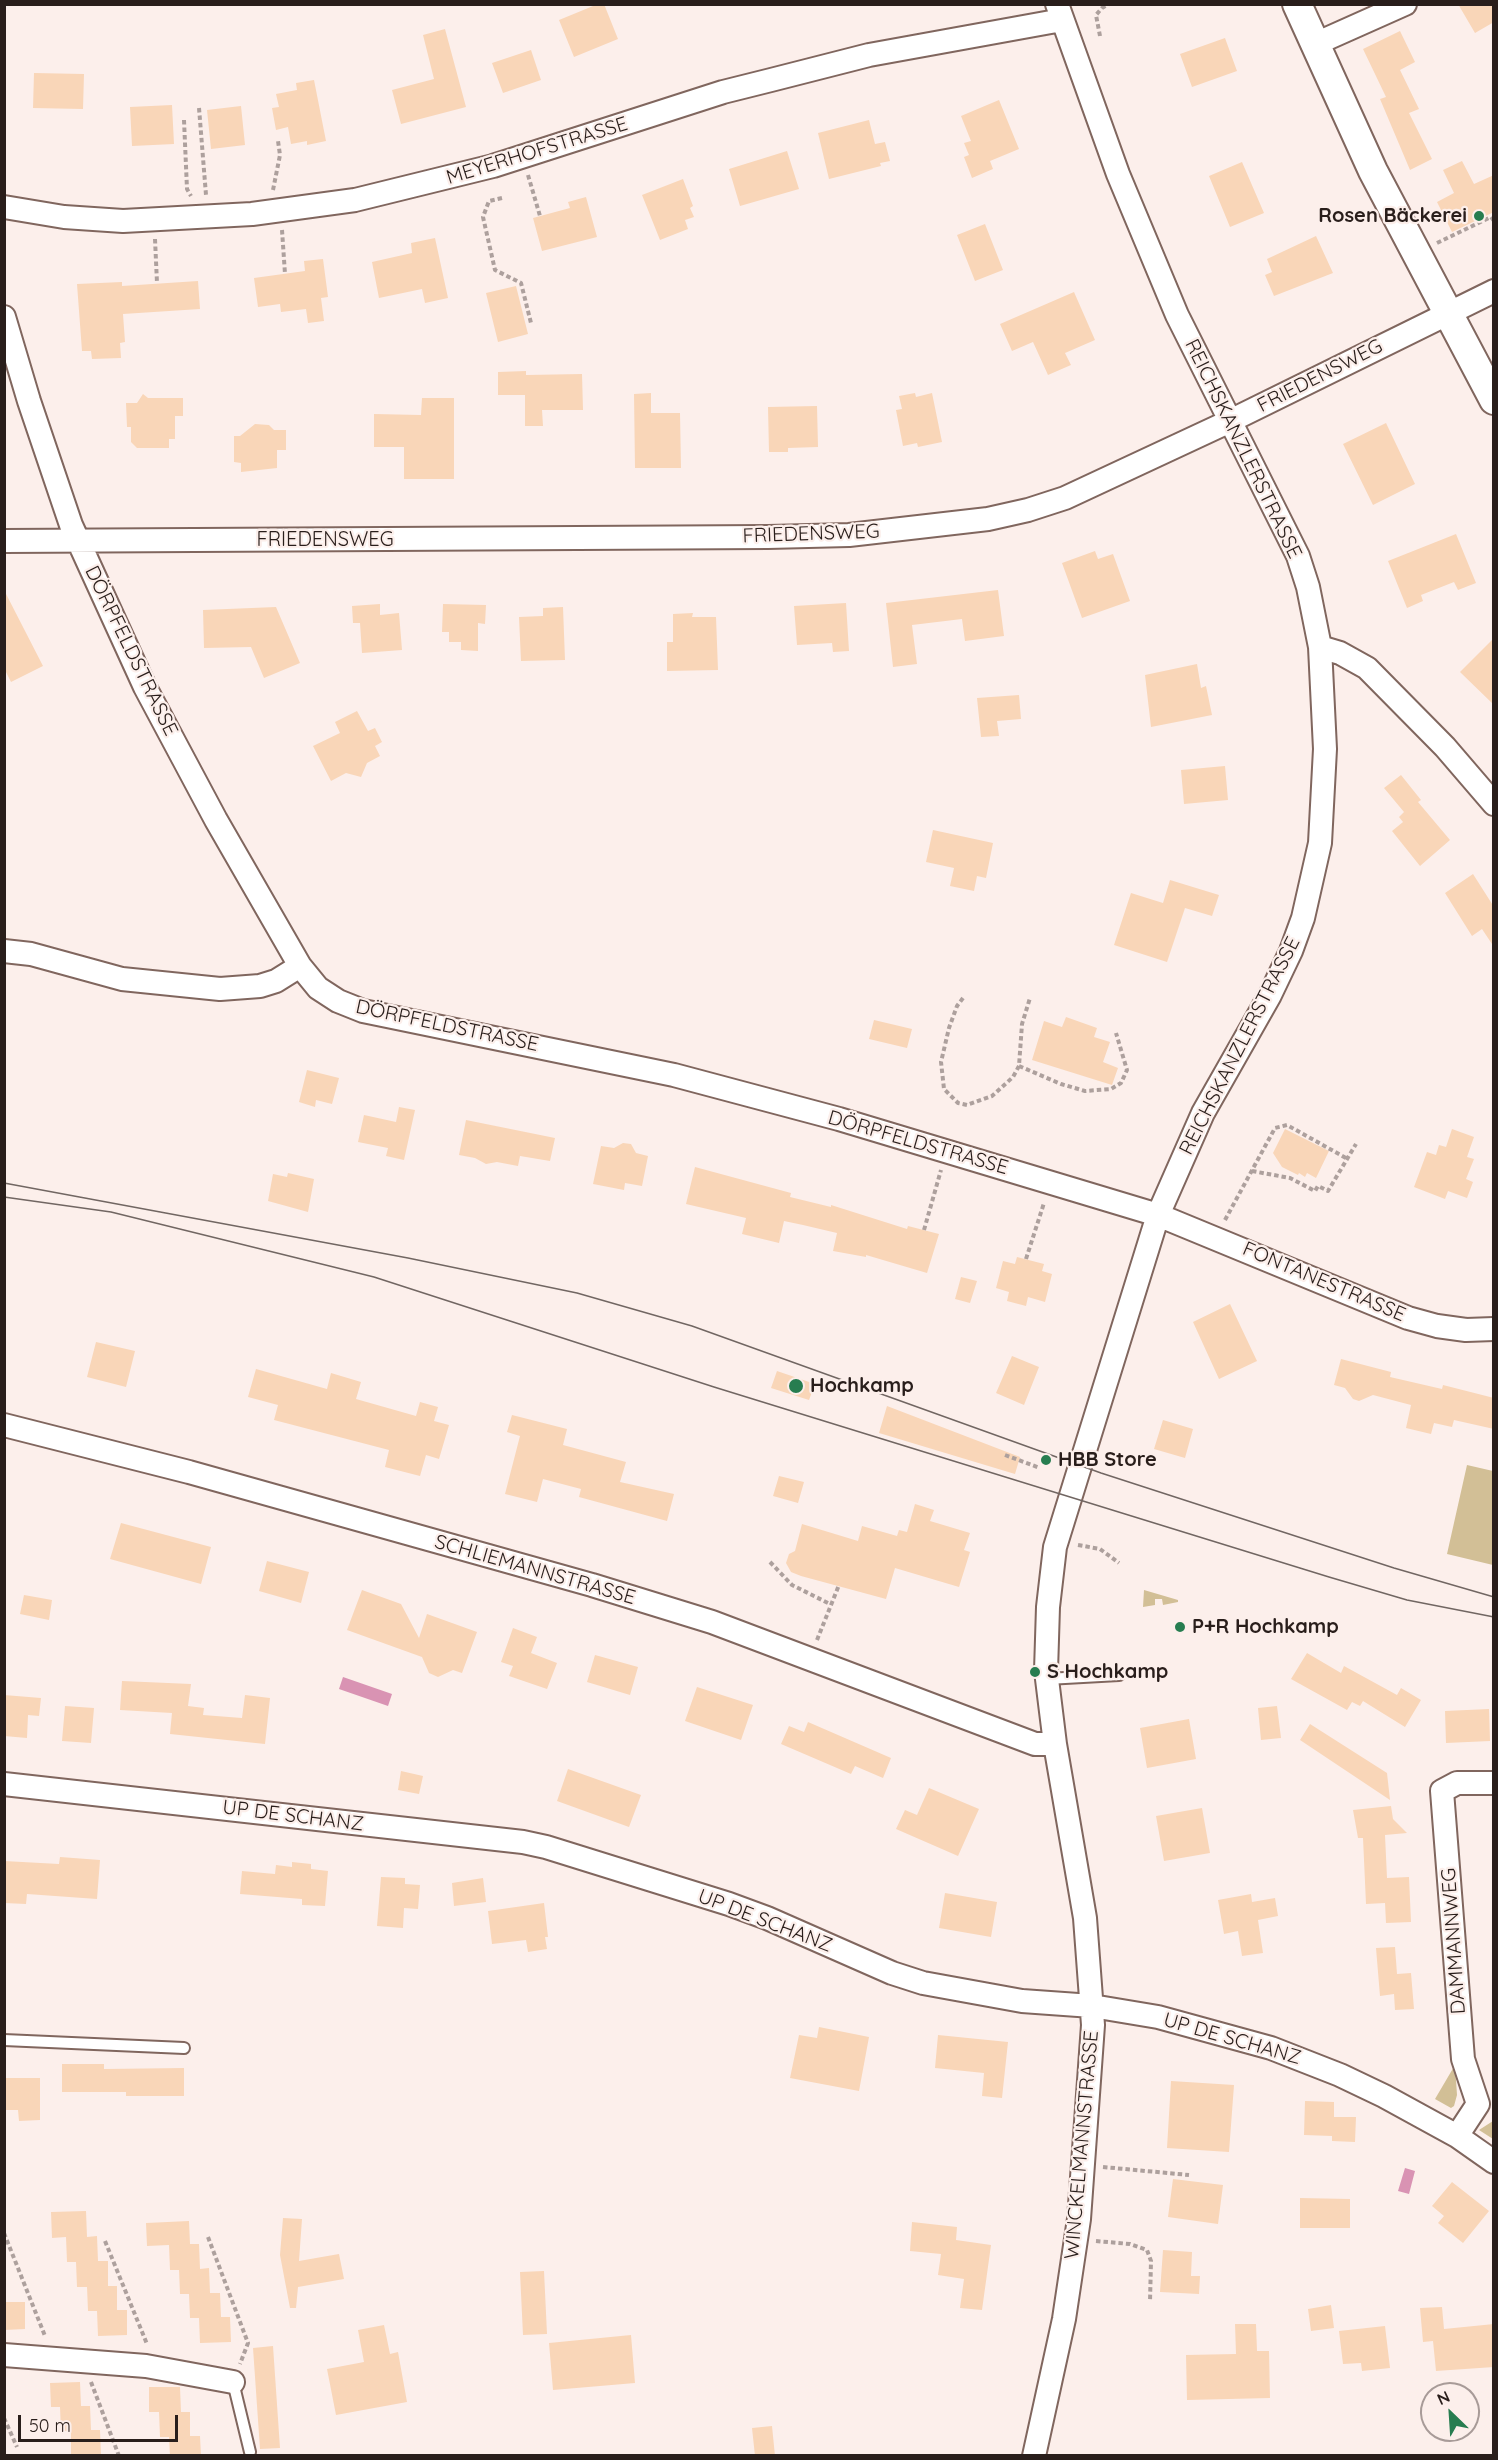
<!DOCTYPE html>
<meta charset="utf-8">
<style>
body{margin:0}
#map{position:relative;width:1498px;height:2460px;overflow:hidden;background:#fcefeb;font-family:Quicksand,sans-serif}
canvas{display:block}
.frame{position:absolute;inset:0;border:6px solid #291e1b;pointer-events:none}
.north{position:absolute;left:1420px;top:2382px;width:60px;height:60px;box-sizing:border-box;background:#fcefeb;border:2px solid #a89b98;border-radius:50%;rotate:335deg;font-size:16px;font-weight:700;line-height:24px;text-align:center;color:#291e1b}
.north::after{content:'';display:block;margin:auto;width:21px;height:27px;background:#277d50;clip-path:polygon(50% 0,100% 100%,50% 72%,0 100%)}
.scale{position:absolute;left:18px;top:2415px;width:160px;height:27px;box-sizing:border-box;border:3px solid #291e1b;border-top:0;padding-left:8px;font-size:18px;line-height:21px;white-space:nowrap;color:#291e1b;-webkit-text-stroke:4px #fcefeb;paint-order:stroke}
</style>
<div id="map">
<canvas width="1498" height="2460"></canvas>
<div class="frame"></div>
<div class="north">N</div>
<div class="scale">50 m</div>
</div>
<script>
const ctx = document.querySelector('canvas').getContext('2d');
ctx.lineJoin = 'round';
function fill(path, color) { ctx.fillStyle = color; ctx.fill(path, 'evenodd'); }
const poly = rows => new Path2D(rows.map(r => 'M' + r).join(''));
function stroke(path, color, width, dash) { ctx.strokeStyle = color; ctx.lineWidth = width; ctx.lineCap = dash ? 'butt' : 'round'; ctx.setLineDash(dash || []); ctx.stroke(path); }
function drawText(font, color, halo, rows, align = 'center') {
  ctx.font = font + ' Quicksand,sans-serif'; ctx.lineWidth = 4.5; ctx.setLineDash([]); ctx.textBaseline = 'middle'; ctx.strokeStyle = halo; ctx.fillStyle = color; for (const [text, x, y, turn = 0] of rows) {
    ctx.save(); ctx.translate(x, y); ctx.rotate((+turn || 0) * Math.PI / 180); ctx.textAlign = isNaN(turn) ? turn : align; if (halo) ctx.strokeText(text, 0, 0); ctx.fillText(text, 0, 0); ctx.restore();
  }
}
const green = poly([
 [1467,1465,1493,1471,1493,1565,1447,1554],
 [1144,1590,1178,1600,1178,1602,1163,1605,1162,1599,1155,1599,1155,1605,1143,1607],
 [1455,2065,1457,2095,1454,2106,1451,2108,1435,2099],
 [1493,2121,1493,2139,1479,2130]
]);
const water = poly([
 [343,1677,392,1694,388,1706,339,1689],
 [1405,2168,1415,2171,1409,2194,1398,2191]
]);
const building = poly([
 [598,4,604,4,618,39,574,57,559,20],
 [1458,4,1494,4,1494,22,1475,33],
 [445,29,466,107,401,124,392,90,434,79,423,35],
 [1400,31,1415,62,1400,70,1419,109,1409,113,1432,159,1410,170,1380,99,1386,97,1363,49],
 [1225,38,1237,71,1192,87,1180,54],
 [531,50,541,80,503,93,492,63],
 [34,73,84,74,83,109,33,108],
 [314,80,326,141,307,145,307,141,291,144,288,127,276,130,272,108,279,107,276,94,297,90,296,83],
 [999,100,1019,149,990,161,993,169,972,178,964,157,969,155,964,143,971,141,961,116],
 [172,105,174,144,132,146,130,107],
 [241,106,245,145,211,149,207,110],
 [869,120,875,144,885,142,890,161,880,163,881,166,829,179,818,133],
 [787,151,799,189,740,206,729,169],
 [1462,161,1474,184,1494,175,1494,212,1452,232,1437,202,1454,193,1443,170],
 [1242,162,1264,213,1230,227,1209,176],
 [683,179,693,206,690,208,694,217,685,220,688,229,660,240,642,195],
 [586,197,597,237,542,251,533,218,570,208,568,202],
 [985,224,1003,270,975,281,957,235],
 [1316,236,1333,273,1274,296,1265,275,1272,272,1267,259],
 [435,238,448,298,425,303,422,289,379,298,372,262,412,253,411,243],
 [323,259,328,297,321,298,324,321,308,323,306,309,281,312,280,304,258,307,254,278,305,271,304,261],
 [198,281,200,309,123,314,125,342,120,343,121,358,92,359,91,351,82,351,77,284,122,282,122,286],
 [516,286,528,334,498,342,486,293],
 [1074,292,1095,340,1065,353,1071,365,1048,375,1033,342,1012,351,1000,324],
 [526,371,526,375,582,374,583,410,542,410,543,426,525,426,525,395,498,395,498,372],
 [651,393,651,413,680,413,681,468,635,468,634,394],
 [915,393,916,397,932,393,942,442,918,447,917,443,903,446,896,410,902,409,899,396],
 [143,394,148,398,183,398,183,416,175,416,175,439,169,439,169,448,137,448,131,442,131,427,127,427,126,403,137,403],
 [422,398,454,398,454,479,404,479,404,447,374,447,374,414,421,415],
 [817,406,818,447,788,448,788,452,769,452,768,407],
 [1386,423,1415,484,1373,505,1343,444],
 [255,424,269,425,274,430,286,430,286,450,277,450,277,468,241,472,241,463,234,462,234,436,240,436],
 [1456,534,1476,583,1458,590,1454,582,1421,595,1423,601,1407,608,1388,561],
 [1095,551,1098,559,1113,554,1130,601,1082,618,1062,563],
 [4,590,43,666,11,682,4,668],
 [998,590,1004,636,965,641,962,619,912,625,917,664,893,667,886,603],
 [846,603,849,651,833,652,832,643,797,645,794,606],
 [380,604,380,615,399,613,402,650,362,653,360,623,353,623,352,606],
 [443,604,486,605,485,624,478,623,478,651,461,650,461,642,449,642,449,632,442,632],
 [276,607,300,663,264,678,251,647,204,648,203,610],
 [563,607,565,660,521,661,519,617,543,616,543,608],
 [693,613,692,617,716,617,718,670,667,671,667,642,673,642,673,614],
 [1494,638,1494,705,1460,672],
 [1197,664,1201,688,1206,686,1212,715,1151,727,1145,675],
 [1019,695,1021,719,997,721,999,736,981,737,977,698],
 [357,711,368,731,375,728,382,742,375,746,380,756,367,763,361,777,346,773,331,781,313,746,340,733,335,722],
 [1225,766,1228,800,1184,804,1181,770],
 [1401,775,1421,800,1418,802,1450,840,1420,866,1392,831,1403,822,1399,817,1404,812,1384,788],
 [933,830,993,843,986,878,977,876,974,891,950,886,954,868,926,862],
 [1473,874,1494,907,1494,947,1482,929,1472,936,1445,893],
 [1170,880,1219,895,1212,916,1185,908,1167,962,1114,945,1131,893,1163,903],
 [1066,1017,1097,1028,1094,1037,1110,1042,1103,1062,1118,1068,1112,1085,1032,1060,1044,1021,1062,1027],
 [874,1020,912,1029,907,1048,869,1039],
 [307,1070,339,1078,332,1104,316,1100,315,1107,299,1102],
 [399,1107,415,1110,404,1160,386,1156,388,1148,358,1142,364,1115,396,1122],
 [466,1120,555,1138,550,1161,520,1156,518,1166,497,1162,486,1164,475,1158,459,1155],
 [1285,1129,1329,1151,1316,1178,1307,1173,1305,1177,1299,1173,1298,1175,1282,1167,1273,1153],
 [1452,1129,1474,1137,1467,1157,1474,1159,1466,1179,1473,1182,1467,1198,1448,1191,1445,1199,1414,1187,1427,1152,1436,1155,1439,1145,1446,1147],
 [623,1143,631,1144,636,1153,648,1156,642,1186,625,1183,624,1190,593,1184,601,1146,614,1148],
 [695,1167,791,1193,790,1197,831,1207,831,1205,907,1229,908,1226,939,1234,927,1273,866,1255,866,1257,833,1251,837,1233,803,1225,784,1221,779,1243,742,1234,746,1218,686,1204],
 [288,1173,314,1179,308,1212,268,1201,273,1174,287,1177],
 [1017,1257,1044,1264,1042,1271,1052,1274,1045,1302,1028,1297,1026,1306,1007,1301,1009,1292,996,1288,1003,1261,1015,1264],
 [961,1277,977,1281,970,1303,955,1299],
 [1230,1304,1257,1361,1219,1379,1193,1322],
 [96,1342,135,1351,126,1387,87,1377],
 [1012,1356,1039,1367,1024,1405,996,1393],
 [1341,1359,1391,1372,1390,1377,1442,1389,1443,1385,1494,1398,1494,1429,1454,1420,1452,1427,1434,1423,1431,1434,1406,1428,1411,1405,1373,1395,1359,1401,1353,1399,1345,1388,1334,1385],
 [256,1369,327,1389,331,1373,361,1382,356,1399,416,1416,420,1402,438,1407,434,1421,449,1425,439,1459,426,1455,420,1476,385,1467,389,1450,274,1420,278,1405,248,1397],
 [777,1371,815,1384,809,1400,771,1388],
 [887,1406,1020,1457,1015,1474,879,1433],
 [512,1415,567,1429,563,1445,626,1462,620,1482,674,1494,667,1521,579,1497,581,1489,543,1479,537,1502,505,1494,520,1436,507,1432],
 [1163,1420,1193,1429,1185,1458,1154,1449],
 [779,1476,804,1482,798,1503,773,1496],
 [915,1504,934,1510,930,1521,970,1533,964,1550,970,1552,959,1587,895,1568,886,1599,801,1576,791,1572,786,1563,789,1554,795,1551,802,1524,858,1541,862,1526,897,1536,899,1530,907,1532],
 [121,1523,211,1547,201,1584,110,1559],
 [267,1561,309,1572,301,1603,259,1591],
 [362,1590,401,1604,419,1638,427,1614,477,1632,462,1673,453,1670,438,1677,429,1673,422,1657,347,1630],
 [24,1595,52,1600,49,1620,20,1614],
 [513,1628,537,1637,531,1653,557,1663,547,1689,509,1676,513,1666,501,1662],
 [1307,1653,1341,1673,1344,1666,1397,1695,1401,1688,1421,1700,1405,1727,1363,1701,1360,1706,1352,1702,1347,1710,1291,1679],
 [595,1655,638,1667,630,1695,587,1682],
 [122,1681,191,1684,188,1706,204,1708,203,1715,242,1718,245,1695,270,1698,265,1744,170,1734,172,1713,120,1710],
 [697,1687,753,1705,741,1740,685,1721],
 [4,1695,41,1698,39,1716,28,1715,27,1738,4,1736],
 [65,1706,94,1708,91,1743,62,1741],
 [1277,1706,1281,1738,1261,1740,1258,1708],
 [1489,1709,1490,1741,1446,1743,1445,1711],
 [1189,1719,1196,1759,1147,1768,1140,1728],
 [808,1722,891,1758,883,1778,855,1766,851,1774,781,1744,789,1726,804,1732],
 [1310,1724,1387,1773,1390,1800,1300,1740],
 [568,1769,641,1795,629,1827,557,1801],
 [401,1771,423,1776,419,1794,398,1790],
 [929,1788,979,1809,958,1856,896,1829,905,1810,917,1815],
 [1391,1806,1393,1819,1407,1833,1385,1835,1387,1878,1409,1877,1411,1922,1386,1923,1385,1903,1366,1904,1363,1838,1358,1838,1353,1810],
 [1202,1808,1210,1853,1164,1861,1156,1816],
 [60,1857,100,1860,97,1899,27,1894,26,1904,4,1903,4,1861,59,1864],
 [292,1862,311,1864,311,1869,328,1871,325,1906,302,1905,302,1899,240,1894,242,1871,275,1874,276,1865,292,1867],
 [381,1877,405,1878,405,1884,420,1885,418,1909,404,1908,403,1928,377,1926],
 [483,1878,486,1902,454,1906,452,1883],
 [945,1893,997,1902,991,1937,939,1928],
 [1251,1894,1252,1902,1275,1898,1278,1916,1258,1920,1263,1953,1242,1956,1238,1931,1224,1934,1218,1900],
 [544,1903,548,1937,545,1937,547,1949,528,1952,526,1940,492,1944,488,1911],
 [1395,1947,1397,1974,1411,1973,1414,2009,1395,2010,1394,1994,1380,1996,1376,1948],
 [819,2027,869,2037,859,2091,790,2078,799,2035,817,2038],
 [938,2035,1008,2042,1002,2098,982,2096,984,2073,935,2068],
 [62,2064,104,2064,104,2069,184,2068,184,2096,126,2096,126,2092,62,2092],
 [4,2078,40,2078,40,2120,19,2121,18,2110,4,2110],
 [1171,2081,1234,2085,1229,2152,1167,2148],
 [1305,2101,1334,2102,1334,2117,1356,2117,1355,2142,1332,2141,1332,2136,1304,2135],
 [1173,2179,1223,2185,1218,2224,1168,2217],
 [1452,2182,1489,2211,1463,2243,1438,2223,1444,2216,1432,2206],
 [1300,2198,1350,2199,1350,2228,1300,2228],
 [86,2211,87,2237,97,2236,98,2261,108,2261,108,2286,117,2286,117,2310,127,2310,127,2335,98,2336,97,2311,88,2311,87,2287,77,2287,76,2262,67,2262,66,2237,52,2238,51,2212],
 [283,2218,302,2219,299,2261,339,2254,344,2279,298,2287,296,2308,290,2308,280,2255],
 [189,2221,190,2244,199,2244,200,2269,209,2268,210,2293,220,2293,221,2317,230,2317,231,2342,200,2343,199,2318,190,2318,189,2294,180,2294,179,2270,170,2270,169,2245,147,2246,146,2223],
 [912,2222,957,2227,956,2240,991,2245,982,2310,960,2308,964,2279,938,2275,941,2254,910,2251],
 [1163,2250,1192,2252,1191,2276,1200,2276,1199,2294,1160,2292],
 [544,2271,547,2334,523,2335,520,2272],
 [4,2302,25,2302,25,2329,4,2330],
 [1331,2305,1334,2328,1311,2331,1308,2309],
 [1442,2307,1444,2329,1494,2324,1494,2367,1436,2371,1433,2341,1423,2342,1420,2308],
 [1235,2324,1256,2324,1257,2351,1269,2351,1270,2398,1187,2400,1186,2355,1236,2354],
 [384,2325,390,2354,398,2352,407,2402,336,2415,327,2369,364,2362,358,2330],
 [1385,2326,1390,2368,1362,2371,1361,2363,1343,2364,1339,2331],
 [631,2335,635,2383,553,2390,549,2343],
 [273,2346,280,2448,260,2449,253,2348],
 [80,2382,81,2406,90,2406,91,2430,100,2430,101,2456,71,2456,71,2431,61,2431,60,2407,51,2407,50,2383],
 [149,2387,180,2387,181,2412,190,2412,190,2436,200,2436,201,2456,170,2456,169,2437,160,2437,159,2412,149,2412],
 [772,2426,775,2456,755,2456,752,2428]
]);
const path = poly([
 [1100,36,1096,15,1102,8,1109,4],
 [199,108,206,195],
 [184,120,187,189,191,196],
 [528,175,540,216],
 [273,190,280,155,278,141],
 [502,198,489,201,483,217,495,270,521,283,531,323],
 [282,230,285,274],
 [155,239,157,283],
 [1437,243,1491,217,1494,221],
 [963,998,957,1006,949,1028,941,1062,944,1089,958,1103,967,1105,992,1096,1013,1077,1019,1066,1022,1024,1030,998],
 [1019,1066,1061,1084,1085,1091,1111,1089,1121,1083,1127,1070,1116,1033],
 [1252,1171,1290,1178,1315,1191,1318,1186,1328,1191,1356,1144],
 [1225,1220,1275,1128,1287,1125,1346,1158],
 [924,1230,941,1170],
 [1026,1259,1044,1203],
 [1005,1455,1040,1468],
 [1078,1545,1100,1549,1119,1563],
 [770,1562,792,1585,830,1604],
 [817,1640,839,1585],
 [1103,2167,1189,2175],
 [4,2233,45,2336],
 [208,2237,248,2343,240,2364],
 [105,2241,147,2344],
 [1096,2241,1130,2244,1147,2250,1151,2261,1150,2302],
 [91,2382,119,2456],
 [4,2418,17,2447]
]);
const service = poly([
 [1047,1679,1119,1675],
 [4,2040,184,2048],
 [233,2382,250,2452]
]);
const minor = poly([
 [1313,45,1405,4],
 [4,207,64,217,123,221,252,214,355,200,493,166,723,92,771,80,869,55,1062,20],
 [4,317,29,401,71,525,145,687,216,820,300,966,318,988,338,1001,363,1011,674,1075,839,1119,1158,1215,1408,1318,1437,1326,1466,1330,1494,1329],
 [4,541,768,537,849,535,988,519,1028,510,1065,498,1228,422,1494,291],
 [1320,647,1340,653,1367,668,1445,747,1494,804],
 [4,951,31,954,122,979,220,989,260,986,276,981,300,966],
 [4,1425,189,1472,592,1585,712,1622,1035,1744,1055,1744],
 [4,1784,523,1842,546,1847,729,1904,767,1918,892,1973,923,1983,1022,2001,1092,2006,1158,2017,1271,2048,1340,2075,1384,2096,1457,2136,1494,2162],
 [1457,2136,1478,2104,1463,2059,1442,1791,1457,1783,1494,1783],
 [4,2355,146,2366,233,2382],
 [1034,2456,1064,2319,1079,2219,1093,2025,1085,1918,1055,1744,1046,1671,1048,1607,1055,1547,1158,1215,1203,1113,1270,995,1291,951,1303,918,1320,843,1325,749,1320,647,1308,587,1298,556,1177,315,1118,174,1057,4]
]);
const tertiary = poly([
 [1297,4,1373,171,1494,400]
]);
const tram = poly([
 [4,1183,408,1258,577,1293,692,1326,1101,1473,1394,1568,1494,1597],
 [4,1197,111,1212,374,1277,714,1387,1329,1577,1407,1600,1494,1617]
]);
const markers = [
 [1479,216,6,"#277d50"],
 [796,1386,8,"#277d50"],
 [1046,1460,6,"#277d50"],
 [1180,1627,6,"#277d50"],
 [1035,1672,6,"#277d50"]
];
const streetNames = [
 ["MEYERHOFSTRASSE",537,151,-17],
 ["FRIEDENSWEG",1320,376,-27],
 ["REICHSKANZLERSTRASSE",1243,449,64],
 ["FRIEDENSWEG",811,534,-2],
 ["FRIEDENSWEG",325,540],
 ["DÖRPFELDSTRASSE",131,651,64],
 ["DÖRPFELDSTRASSE",447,1026,12],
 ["REICHSKANZLERSTRASSE",1240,1046,-63],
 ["DÖRPFELDSTRASSE",918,1143,16],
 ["FONTANESTRASSE",1324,1282,23],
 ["SCHLIEMANNSTRASSE",535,1570,16],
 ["UP DE SCHANZ",293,1816,7],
 ["UP DE SCHANZ",765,1921,21],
 ["DAMMANNWEG",1454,1941,-94],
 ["UP DE SCHANZ",1232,2039,16],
 ["WINCKELMANNSTRASSE",1082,2145,-85]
];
const poiNames = [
 ["Rosen Bäckerei",1467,216,"right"],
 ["Hochkamp",810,1386],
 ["HBB Store",1058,1460],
 ["P+R Hochkamp",1192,1627],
 ["S Hochkamp",1047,1672]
];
fill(green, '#d2bf96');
fill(water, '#d993b3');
fill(building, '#f9d6b8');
stroke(service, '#80665e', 14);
stroke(minor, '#80665e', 26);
stroke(tertiary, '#80665e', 32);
stroke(path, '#ada09d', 4, [4.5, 3]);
stroke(service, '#fff', 10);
stroke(minor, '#fff', 22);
stroke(tertiary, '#fff', 28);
stroke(tram, '#716662', 1.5);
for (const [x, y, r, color] of markers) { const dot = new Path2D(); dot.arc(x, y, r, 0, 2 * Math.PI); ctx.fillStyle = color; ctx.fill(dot); stroke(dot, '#fcefeb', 2); }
drawText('20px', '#291e1b', '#fcefeb', streetNames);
drawText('bold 20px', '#291e1b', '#fcefeb', poiNames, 'left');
</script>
